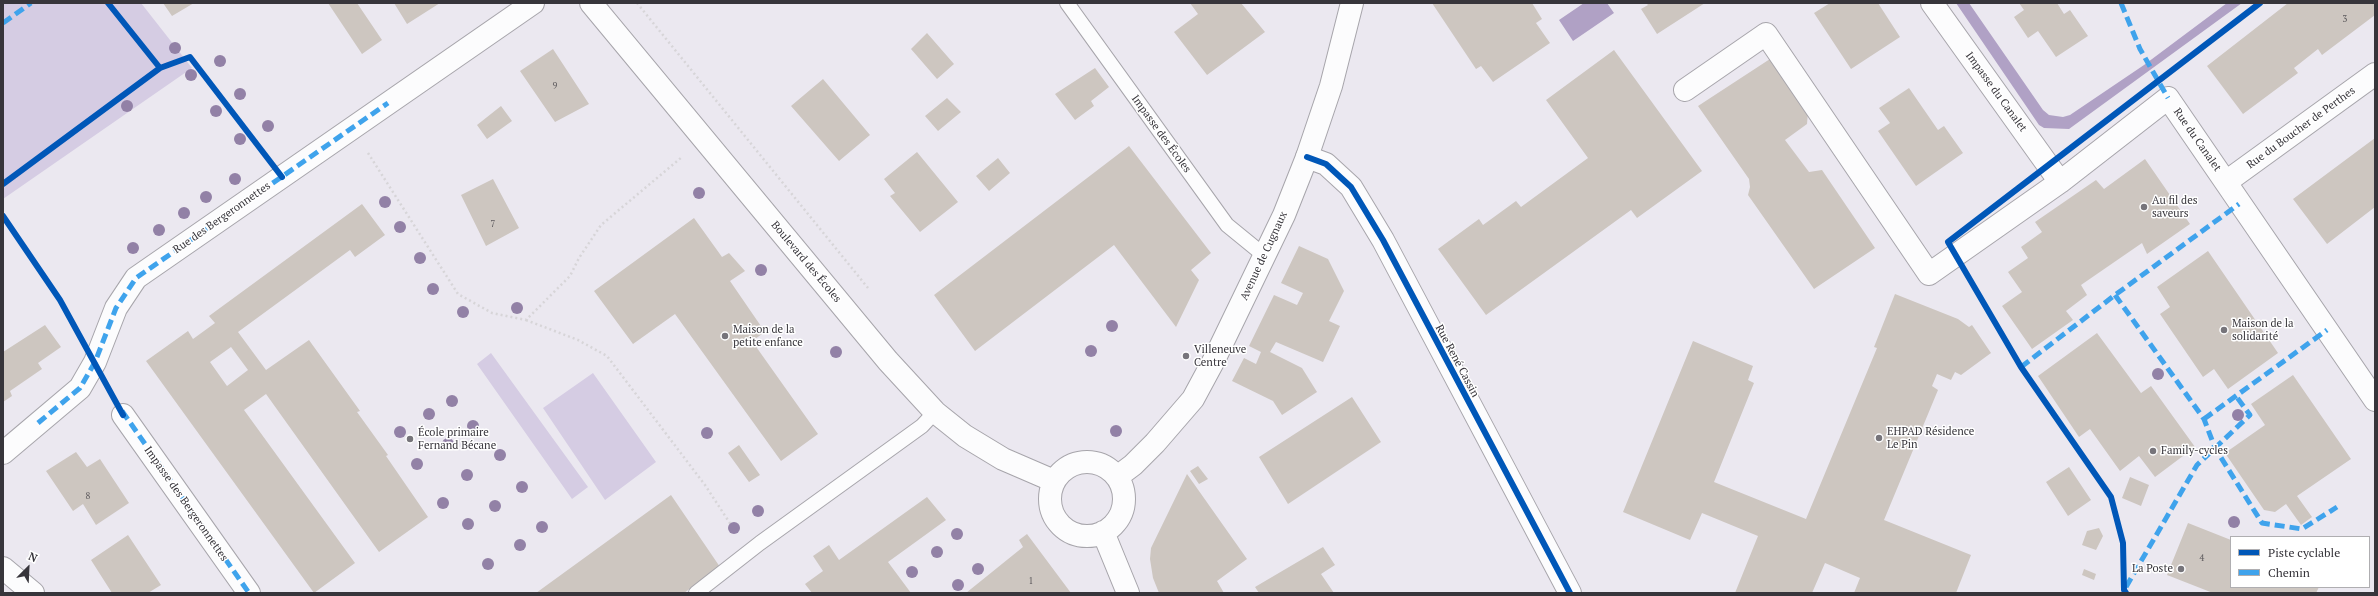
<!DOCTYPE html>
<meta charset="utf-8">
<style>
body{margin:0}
#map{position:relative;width:2378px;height:596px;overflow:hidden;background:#ebe8f0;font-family:"PT Serif",serif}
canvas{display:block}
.frame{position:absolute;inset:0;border:4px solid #37353b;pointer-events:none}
.legend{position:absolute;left:2230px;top:536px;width:140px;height:52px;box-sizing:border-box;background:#fff;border:1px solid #afaeb1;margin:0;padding:5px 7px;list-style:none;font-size:12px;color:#37353b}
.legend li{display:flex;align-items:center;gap:8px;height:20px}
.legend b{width:20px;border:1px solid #afaeb1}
.north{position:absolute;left:8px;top:548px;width:40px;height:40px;-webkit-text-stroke:3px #fff;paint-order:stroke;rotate:24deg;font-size:11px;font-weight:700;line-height:16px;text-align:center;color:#37353b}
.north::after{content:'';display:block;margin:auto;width:14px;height:18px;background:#37353b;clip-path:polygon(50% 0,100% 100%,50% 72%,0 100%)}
</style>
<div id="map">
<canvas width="2378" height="596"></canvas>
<div class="frame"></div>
<ul class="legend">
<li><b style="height:5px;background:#0057b8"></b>Piste cyclable</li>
<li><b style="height:5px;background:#3fa3ec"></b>Chemin</li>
</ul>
<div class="north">N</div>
</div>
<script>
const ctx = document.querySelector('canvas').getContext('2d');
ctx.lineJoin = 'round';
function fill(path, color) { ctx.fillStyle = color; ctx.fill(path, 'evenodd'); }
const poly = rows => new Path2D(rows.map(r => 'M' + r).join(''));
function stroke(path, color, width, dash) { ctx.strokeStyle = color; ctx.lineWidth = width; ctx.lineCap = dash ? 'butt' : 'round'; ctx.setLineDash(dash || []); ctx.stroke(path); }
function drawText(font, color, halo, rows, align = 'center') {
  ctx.font = font + ' "PT Serif",serif'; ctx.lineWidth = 3; ctx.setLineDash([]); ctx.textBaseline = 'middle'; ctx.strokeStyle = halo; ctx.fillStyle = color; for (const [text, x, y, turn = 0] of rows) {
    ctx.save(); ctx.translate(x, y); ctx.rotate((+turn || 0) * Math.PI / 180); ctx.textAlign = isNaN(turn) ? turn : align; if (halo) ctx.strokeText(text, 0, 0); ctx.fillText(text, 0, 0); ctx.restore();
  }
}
const green = poly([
 [3,3,141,3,192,68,3,199],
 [491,353,588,487,572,499,477,364],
 [593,373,656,462,605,500,543,408]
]);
const water = poly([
 [1584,3,1607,3,1614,13,1573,41,1559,20],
 [1956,3,1969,3,2043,110,2049,115,2063,117,2070,115,2144,65,2227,3,2242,3,2069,129,2044,128,2039,125]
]);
const building = poly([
 [163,3,194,3,172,16],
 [328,3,357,3,382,40,362,54],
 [394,3,440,3,407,24],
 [1190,3,1241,3,1265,32,1207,75,1174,32,1198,14],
 [1432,3,1532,3,1542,19,1536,23,1550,43,1493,82,1481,66,1476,69],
 [1646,3,1705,3,1657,34,1641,9,1648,5],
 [1830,3,1878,3,1900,37,1851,69,1814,13],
 [2019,3,2057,3,2064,14,2070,10,2088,36,2056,57,2038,31,2028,38,2014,17,2024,10],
 [2288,3,2375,3,2375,15,2322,55,2318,49,2294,68,2298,73,2243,114,2207,66],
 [927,33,954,64,937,79,911,49],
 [553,49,589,104,555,122,520,71],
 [1614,50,1702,171,1637,218,1631,210,1486,315,1438,249,1479,219,1483,225,1516,201,1521,207,1588,158,1546,100],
 [1770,59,1808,112,1807,124,1785,140,1809,172,1822,170,1875,248,1814,289,1748,195,1750,187,1749,179,1698,106],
 [1095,68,1109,87,1091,101,1094,106,1075,120,1055,94],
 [823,79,870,135,839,161,791,106],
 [1909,88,1938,130,1944,126,1963,153,1916,186,1878,131,1890,123,1879,108],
 [947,98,961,112,938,131,925,116],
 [501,106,512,121,487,139,477,125],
 [2375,138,2375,207,2327,244,2293,199],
 [1129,146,1211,253,1191,270,1199,280,1176,327,1114,245,975,351,934,295],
 [917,152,958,202,920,232,890,196,895,193,884,179],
 [998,158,1010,173,989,191,976,176],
 [2145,159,2190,224,2147,254,2142,243,2081,285,2087,295,2066,311,2073,320,2032,349,2002,306,2022,292,2008,272,2028,258,2021,247,2042,232,2035,222,2096,180,2104,189],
 [493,179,519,228,486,246,461,195],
 [362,204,385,235,355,257,350,250,238,332,266,370,309,340,360,411,357,412,388,455,386,456,428,517,379,552,266,394,244,410,355,563,314,593,146,361,188,331,193,339,215,323,209,316],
 [231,347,248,370,227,386,210,362],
 [694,218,722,257,729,253,745,271,730,281,765,332,752,341,818,434,781,461,675,314,633,344,594,291],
 [1299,246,1328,259,1344,291,1329,321,1340,326,1323,362,1276,342,1270,352,1302,368,1317,392,1282,415,1273,401,1232,381,1244,358,1256,364,1261,352,1249,346,1274,295,1297,305,1303,293,1281,283],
 [2208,251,2278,353,2228,389,2214,369,2203,377,2160,314,2170,307,2157,287],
 [1895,294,1958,319,1969,327,1972,325,1991,353,1961,375,1955,372,1951,380,1937,374,1932,386,1938,390,1884,520,1971,555,1956,593,1854,593,1860,578,1825,563,1812,593,1735,593,1758,536,1702,513,1690,540,1623,512,1693,341,1753,366,1748,380,1754,383,1714,482,1806,519,1877,348,1874,347],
 [45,325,61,347,38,363,42,369,10,391,12,396,3,402,3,352],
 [2097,333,2141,393,2151,386,2195,447,2155,477,2139,456,2120,471,2090,429,2079,437,2038,376],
 [2293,375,2351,459,2297,496,2312,517,2301,525,2286,504,2275,512,2264,510,2225,453,2265,425,2251,404],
 [1352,397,1381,442,1288,504,1259,457],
 [739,445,760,475,749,482,728,453],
 [76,452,87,467,100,459,129,503,96,525,83,504,73,511,46,471],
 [1198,466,1208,479,1199,484,1190,471],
 [2069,467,2091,500,2068,516,2046,482],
 [1187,474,1247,559,1217,581,1224,593,1159,593,1153,578,1150,559,1151,548],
 [2130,477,2149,485,2141,506,2122,498],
 [671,495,720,567,684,593,536,593],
 [927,497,946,520,888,562,911,593,812,593,805,584,823,571,813,556,829,545,839,560],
 [2188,523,2231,540,2231,587,2319,587,2316,593,2213,593,2167,575],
 [2099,528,2103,536,2096,550,2082,545,2087,531],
 [1027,534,1071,593,966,593,1023,547,1019,540],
 [128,535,161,585,148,593,112,593,91,560],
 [1323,547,1335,565,1321,574,1334,593,1259,593,1255,587],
 [2084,569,2096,574,2094,580,2082,575]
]);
const path = poly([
 [637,3,868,288],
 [368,153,458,294,492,313,526,320,570,276,579,258,601,225,682,157],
 [526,320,578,340,607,356,705,485,735,531]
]);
const service = poly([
 [1067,3,1227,225,1265,256],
 [696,593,760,543,922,426,935,412]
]);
const minor = poly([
 [1932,3,2060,182],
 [1685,90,1766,34,1929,274,2060,182,2168,98,2375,400],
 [1307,157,1326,164,1351,187,1383,240,1570,593],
 [2226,182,2375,74],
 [123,415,249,593],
 [3,453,80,388,95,362,116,308,136,278,533,3],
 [3,568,33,593]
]);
const tertiary = poly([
 [591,3,888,361,935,412,965,436,1003,459,1054,481],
 '1050 499a37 37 0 1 1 74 0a37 37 0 1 1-74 0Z',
 [1117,477,1133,465,1155,443,1193,399,1214,360,1284,215,1307,157,1331,86,1352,3],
 [1103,532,1128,593]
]);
const quiet = poly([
 [2121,3,2140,49,2168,98],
 [3,23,31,3],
 [2115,295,2204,419,2215,448,2262,523,2302,529,2337,507],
 [2021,367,2115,295,2239,204],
 [122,411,249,593],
 [2204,419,2327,330],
 [38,423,80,388,95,362,116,308,136,278,388,103],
 [2126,587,2197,465,2250,415,2236,396]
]);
const cycleway = poly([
 [108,3,160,68,190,57,282,177],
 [1307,157,1326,164,1351,187,1383,240,1570,593],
 [3,184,160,68],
 [3,216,60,300,123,415],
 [2126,593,2124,590,2123,543,2111,497,2021,367,1948,242,2260,3]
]);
const trees = [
 [175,48],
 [220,61],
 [191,75],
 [240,94],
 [127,106],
 [216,111],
 [268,126],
 [240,139],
 [235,179],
 [699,193],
 [206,197],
 [385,202],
 [184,213],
 [400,227],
 [159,230],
 [133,248],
 [420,258],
 [761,270],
 [433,289],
 [517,308],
 [463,312],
 [1112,326],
 [1091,351],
 [836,352],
 [2158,374],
 [452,401],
 [429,414],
 [2238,415],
 [473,426],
 [1116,431],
 [400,432],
 [707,433],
 [448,444],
 [500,455],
 [417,464],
 [467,475],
 [522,487],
 [443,503],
 [495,506],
 [758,511],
 [2234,522],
 [468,524],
 [542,527],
 [734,528],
 [957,534],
 [520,545],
 [937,552],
 [488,564],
 [978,569],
 [912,572],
 [958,585]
];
const markers = [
 [2144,207,4,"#76747a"],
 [2224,330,4,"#76747a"],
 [725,336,4,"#76747a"],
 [1186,356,4,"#76747a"],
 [1879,438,4,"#76747a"],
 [410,439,4,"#76747a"],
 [2153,451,4,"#76747a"],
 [2181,569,4,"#76747a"]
];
const numberNames = [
 ["3",2345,19],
 ["9",555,86],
 ["7",493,224],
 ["8",88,496],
 ["4",2202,558],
 ["1",1031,581]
];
const streetNames = [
 ["Impasse du Canalet",1996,92,54],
 ["Rue du Boucher de Perthes",2301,128,-36],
 ["Impasse des Écoles",1161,134,54],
 ["Rue du Canalet",2197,140,55],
 ["Rue des Bergeronnettes",222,218,-35],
 ["Avenue de Cugnaux",1264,256,-65],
 ["Boulevard des Écoles",806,262,50],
 ["Rue René Cassin",1457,361,62],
 ["Impasse des Bergeronnettes",186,504,55]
];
const poiNames = [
 ["Au fil des",2152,201],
 ["saveurs",2152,214],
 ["Maison de la",2232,324],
 ["solidarité",2232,337],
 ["Maison de la",733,330],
 ["petite enfance",733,343],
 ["Villeneuve",1194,350],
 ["Centre",1194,363],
 ["EHPAD Résidence",1887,432],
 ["Le Pin",1887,445],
 ["École primaire",418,433],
 ["Fernand Bécane",418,446],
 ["Family-cycles",2161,451],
 ["La Poste",2173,569,"right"]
];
fill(green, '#d5cce3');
fill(water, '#b0a1c5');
fill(building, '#cdc6c0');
stroke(service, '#a7a5ab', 16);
stroke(minor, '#a7a5ab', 24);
stroke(tertiary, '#a7a5ab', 24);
stroke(path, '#d7d5d8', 2.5, [2, 3]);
stroke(service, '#fcfcfd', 14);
stroke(minor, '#fcfcfd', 22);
stroke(tertiary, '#fcfcfd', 22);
stroke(quiet, '#3fa3ec', 5, [10, 5]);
stroke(cycleway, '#0057b8', 6);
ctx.fillStyle = '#9281a6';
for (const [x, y] of trees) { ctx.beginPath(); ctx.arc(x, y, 6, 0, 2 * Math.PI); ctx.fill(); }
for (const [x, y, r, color] of markers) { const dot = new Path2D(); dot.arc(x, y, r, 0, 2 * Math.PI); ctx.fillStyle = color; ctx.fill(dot); stroke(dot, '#fff', 1.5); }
drawText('9px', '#5c595c', null, numberNames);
drawText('11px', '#37353b', '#fff', streetNames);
drawText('11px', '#37353b', '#fff', poiNames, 'left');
</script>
